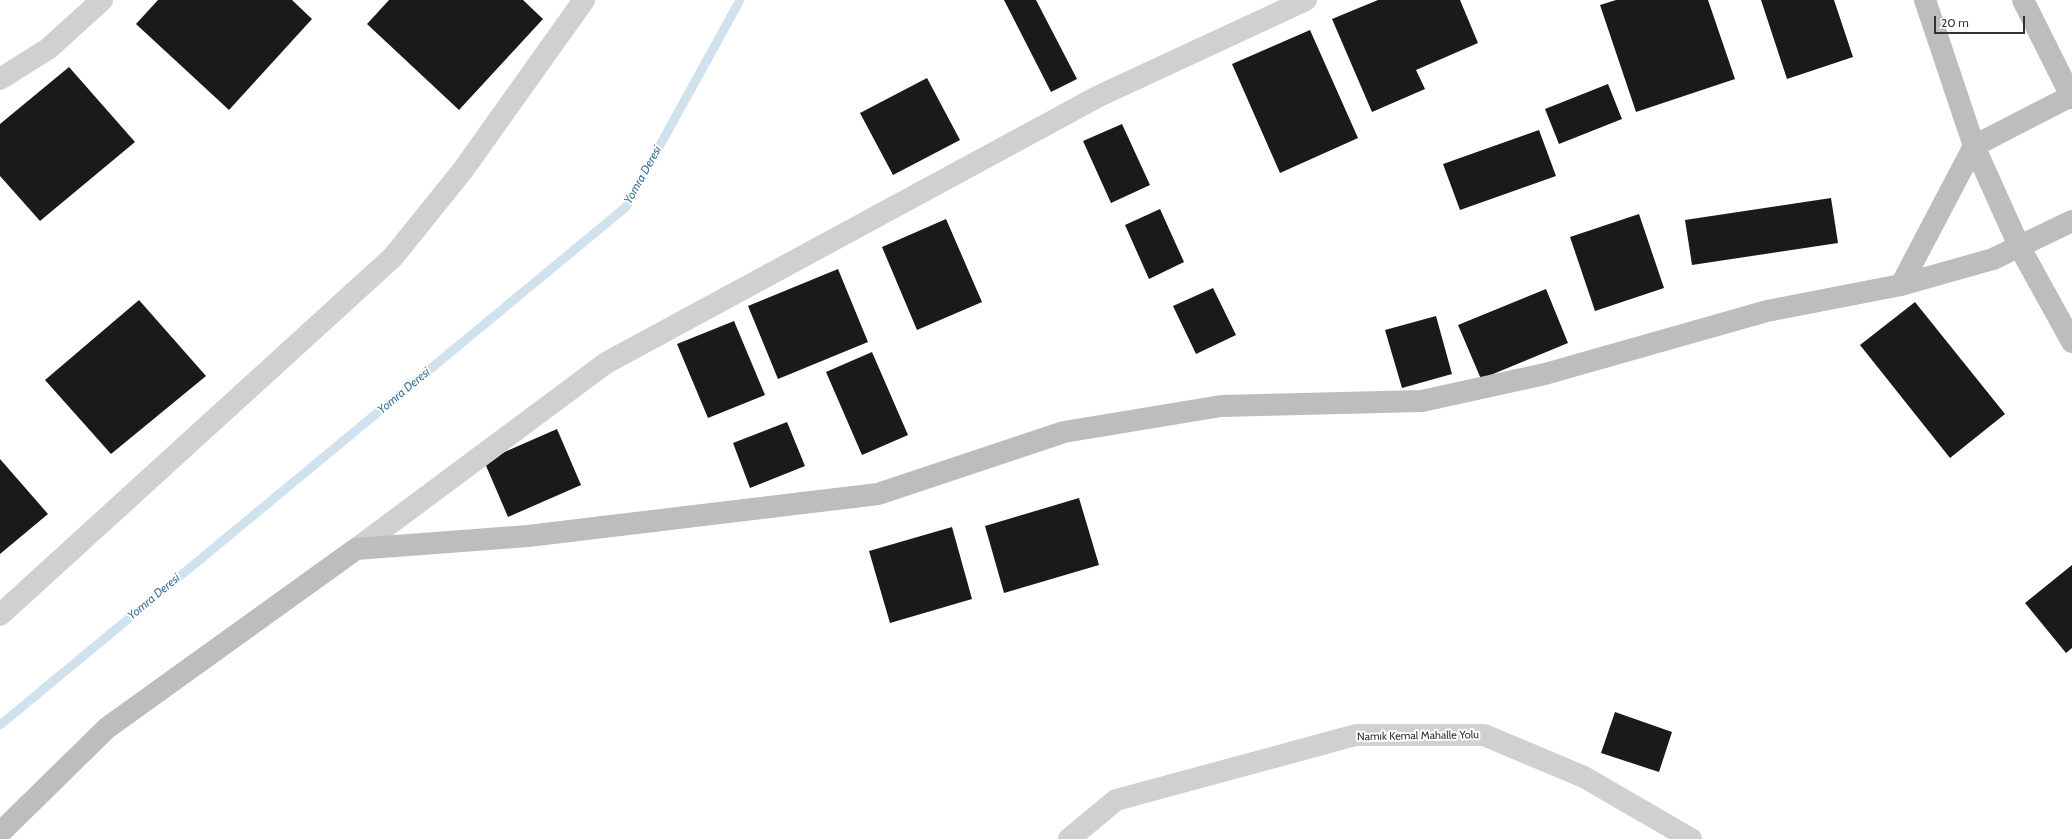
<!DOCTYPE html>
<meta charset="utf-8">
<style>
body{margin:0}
#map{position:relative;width:2072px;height:839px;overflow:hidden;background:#fff;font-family:Cabin,sans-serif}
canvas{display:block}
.scale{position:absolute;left:1934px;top:16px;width:91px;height:18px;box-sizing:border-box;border:2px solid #333;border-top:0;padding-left:5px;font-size:12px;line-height:14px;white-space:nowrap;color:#333;-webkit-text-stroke:3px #fff;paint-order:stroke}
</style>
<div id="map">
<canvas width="2072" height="839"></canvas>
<div class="scale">20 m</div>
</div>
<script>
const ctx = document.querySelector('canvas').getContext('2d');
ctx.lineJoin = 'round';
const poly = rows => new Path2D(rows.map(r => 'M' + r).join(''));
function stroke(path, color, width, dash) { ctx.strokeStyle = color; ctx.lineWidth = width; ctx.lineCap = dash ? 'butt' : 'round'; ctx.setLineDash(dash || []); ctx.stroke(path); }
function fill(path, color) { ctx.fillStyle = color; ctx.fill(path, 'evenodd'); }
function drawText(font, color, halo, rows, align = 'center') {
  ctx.font = font + ' Cabin,sans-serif'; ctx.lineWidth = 4; ctx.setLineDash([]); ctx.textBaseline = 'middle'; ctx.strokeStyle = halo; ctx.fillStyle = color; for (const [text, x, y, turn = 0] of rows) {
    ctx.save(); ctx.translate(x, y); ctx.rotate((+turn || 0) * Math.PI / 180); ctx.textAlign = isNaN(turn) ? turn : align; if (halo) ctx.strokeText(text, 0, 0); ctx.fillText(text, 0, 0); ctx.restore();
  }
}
const stream = poly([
 [0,725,626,207,740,0]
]);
const building = poly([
 [158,0,292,0,312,19,229,110,136,24],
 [389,0,523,0,543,19,459,110,367,24],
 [1004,0,1036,0,1077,79,1051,92],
 [1378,0,1460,0,1478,43,1416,70,1425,89,1372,112,1332,19],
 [1616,0,1708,0,1735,79,1636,112,1600,5],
 [1761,0,1834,0,1853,57,1787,79],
 [1310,30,1358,138,1280,173,1232,64],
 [69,67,135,142,40,221,0,176,0,124],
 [927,78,960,140,893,175,860,113],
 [1608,84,1622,119,1559,144,1545,109],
 [1122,124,1150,185,1111,203,1083,141],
 [1539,130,1556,176,1460,210,1443,164],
 [1831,198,1838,243,1692,265,1685,220],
 [1160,209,1184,262,1149,279,1125,225],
 [1639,214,1664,288,1595,311,1570,237],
 [946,219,982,302,917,330,882,247],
 [838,269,868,342,778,379,748,306],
 [1213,288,1236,335,1196,354,1173,306],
 [1546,289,1568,343,1481,379,1458,325],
 [139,300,206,376,111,454,45,380],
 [1915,302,2005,414,1950,458,1860,345],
 [1436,316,1452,374,1402,388,1385,330],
 [734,321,765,395,708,418,677,344],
 [872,352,908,435,862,455,826,372],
 [787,422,805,466,750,488,733,443],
 [557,429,581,485,508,517,484,461],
 [0,459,48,514,0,554],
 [1079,498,1099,565,1004,593,985,526],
 [952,527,972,599,890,623,869,551],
 [2072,565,2072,648,2066,653,2025,603],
 [1615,712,1672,732,1659,772,1601,753]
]);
const minor = poly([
 [0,79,48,49,102,0],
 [356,549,606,363,1099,96,1306,0],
 [0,615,393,257,463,170,584,0]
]);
const tertiary = poly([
 [1069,839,1116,800,1356,735,1484,735,1584,777,1691,839]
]);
const secondary = poly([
 [1925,0,1974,146,2019,246,2072,342],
 [2023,0,2072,98],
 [1901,285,1974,146,2071,96],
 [0,833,107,728,356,549,528,536,878,494,1064,432,1221,406,1422,401,1545,374,1767,311,1901,285,1993,259,2072,221]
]);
const streetNames = [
 ["Namık Kemal Mahalle Yolu",1418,736,-1]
];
const waterNames = [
 ["Yomra Deresi",643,175,-61],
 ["Yomra Deresi",404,391,-40],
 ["Yomra Deresi",154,597,-40]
];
stroke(stream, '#cfe2ee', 9);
fill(building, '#1a1a1a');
stroke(minor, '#d0d0d0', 22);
stroke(tertiary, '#d0d0d0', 22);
stroke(secondary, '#bdbdbd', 22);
drawText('11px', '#333', '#fff', streetNames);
drawText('italic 12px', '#3f7597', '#fff', waterNames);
</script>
